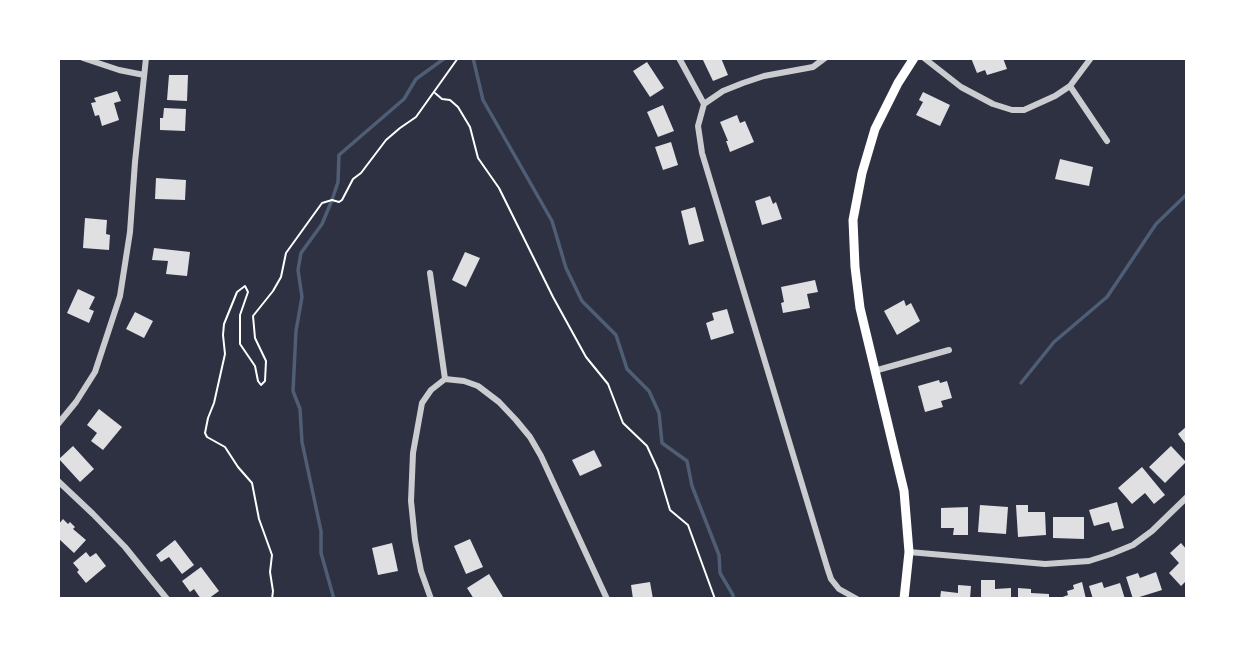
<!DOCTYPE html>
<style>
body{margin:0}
#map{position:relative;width:1245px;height:657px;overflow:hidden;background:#2d3142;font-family:"Source Sans 3",sans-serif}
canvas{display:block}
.frame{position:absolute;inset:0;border:60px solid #fff;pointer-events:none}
</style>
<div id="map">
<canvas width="1245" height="657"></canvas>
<div class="frame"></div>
</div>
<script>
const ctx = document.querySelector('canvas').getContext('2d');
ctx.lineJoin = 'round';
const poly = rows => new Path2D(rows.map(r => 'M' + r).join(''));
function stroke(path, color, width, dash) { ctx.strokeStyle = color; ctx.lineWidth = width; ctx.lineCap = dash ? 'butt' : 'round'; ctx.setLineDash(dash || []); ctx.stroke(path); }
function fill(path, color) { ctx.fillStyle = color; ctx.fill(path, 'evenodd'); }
const stream = poly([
 [473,58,483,100,552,221,566,268,582,301,616,335,627,369,649,391,659,413,662,443,687,461,692,486,719,555,720,573,733,595,733,599],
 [1021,383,1054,342,1107,297,1156,224,1187,194],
 [334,599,321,553,321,531,302,442,300,409,293,391,296,331,302,297,298,270,301,253,322,224,332,200,338,182,339,155,404,99,416,79,445,58]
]);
const building = poly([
 [702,58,721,58,728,75,713,81],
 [971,58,1003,58,1007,69,987,75,985,70,977,73],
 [647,62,664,88,650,97,633,71],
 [169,75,188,75,187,101,167,100],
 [117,91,121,101,114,103,119,120,102,126,99,115,95,116,91,103,96,102,94,98],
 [923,92,950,105,940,126,916,115,923,102,919,100],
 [663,105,674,131,658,137,647,112],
 [164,108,186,109,185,131,160,130,160,118,163,118],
 [737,115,740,123,745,121,754,142,730,152,726,141,728,141,720,122],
 [671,142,678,165,663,170,655,147],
 [1060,159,1093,167,1089,186,1055,179],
 [156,178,186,180,185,200,155,199],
 [770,196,773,204,776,202,782,219,762,225,755,201],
 [695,207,704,241,689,245,681,211],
 [85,218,107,220,106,234,110,235,109,250,83,248],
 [154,248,190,252,187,276,166,274,168,261,152,260],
 [465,252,480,258,466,287,452,280],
 [815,280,818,292,807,294,810,308,783,313,781,303,784,302,781,287],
 [78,289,95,297,89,309,94,311,89,323,67,313],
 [904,300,906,306,911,303,920,321,897,335,884,311],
 [727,309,734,333,711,340,706,323,714,320,712,313],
 [135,312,153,321,144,338,126,329],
 [939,380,940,383,947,381,952,398,941,401,943,407,925,412,918,386],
 [99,409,122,427,103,450,91,441,97,433,87,425],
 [1187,426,1187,446,1178,434],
 [73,446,94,469,80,482,59,459],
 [1171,446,1186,462,1165,483,1149,467],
 [594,450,602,466,580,476,572,460],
 [1142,467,1165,495,1154,504,1145,493,1132,504,1118,488],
 [1117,502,1124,528,1112,531,1109,522,1094,526,1089,510],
 [980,505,1008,507,1006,534,978,532],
 [1016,505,1028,505,1028,512,1045,512,1046,535,1018,537],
 [968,507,968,535,953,535,954,528,941,528,941,508],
 [1053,517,1084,517,1084,539,1053,538],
 [63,519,68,524,70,522,75,527,73,529,86,540,74,553,58,538,58,525],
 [470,539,483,567,466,574,454,546],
 [175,540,194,565,182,574,169,557,161,562,156,555],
 [392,543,398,571,378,575,372,548],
 [1181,543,1187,550,1187,580,1181,586,1169,573,1179,563,1170,553],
 [86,552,90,557,96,553,106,566,86,583,77,572,79,570,73,563],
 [201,567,219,591,208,599,201,599,194,589,190,592,182,581],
 [1156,572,1162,590,1133,599,1126,577,1138,573,1140,578],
 [489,574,503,597,499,599,474,599,467,588],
 [981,580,995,580,995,589,1011,588,1011,599,981,599],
 [650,582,653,599,633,599,631,585],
 [1082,582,1086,599,1057,599,1068,595,1067,591,1074,589,1073,585],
 [1102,582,1104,588,1120,583,1125,599,1093,599,1089,586],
 [958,585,971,586,970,599,940,599,941,591,958,593],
 [1018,588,1031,589,1031,593,1049,594,1049,599,1018,599]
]);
const path = poly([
 [435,93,442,99,450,100,458,107,470,127,478,158,499,188,553,297,586,357,608,384,623,423,647,446,658,470,670,510,688,525,715,599],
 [272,599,273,591,270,572,272,555,259,519,252,483,238,467,225,447,207,437,205,433,208,418,214,403,225,354,223,335,224,324,237,292,245,286,248,292,240,315,240,344,255,366,258,381,261,385,265,381,266,361,255,338,253,316,273,291,281,277,286,253,322,203,332,200,339,202,342,200,353,179,361,173,386,140,400,128,416,117,458,58]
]);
const minor = poly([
 [83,58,119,70,144,75],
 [679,58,704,104],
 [825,58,813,67,764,76,743,83,723,91,704,104,698,126,702,153,827,567,831,579,839,589,857,599],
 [924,58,961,87,993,104,1012,110,1024,110,1055,96,1070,86,1091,58],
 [1070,86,1107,141],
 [430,273,445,379],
 [874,371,949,350],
 [58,424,76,402,95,372,120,296,130,232,135,162,146,58],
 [58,481,93,514,125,547,167,599],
 [909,552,1045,564,1089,561,1111,554,1133,545,1152,531,1187,497],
 [431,599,421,571,415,540,411,501,413,453,422,403,431,390,445,379,464,381,478,386,499,402,516,420,530,437,541,456,607,599]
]);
const secondary = poly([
 [904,599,909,552,904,491,860,308,855,267,853,220,862,173,875,129,898,83,914,58]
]);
stroke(stream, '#4f5d75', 3.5);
fill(building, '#e0e0e3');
stroke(path, '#fff', 2);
stroke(minor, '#caccd0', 6);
stroke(secondary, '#fff', 9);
</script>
